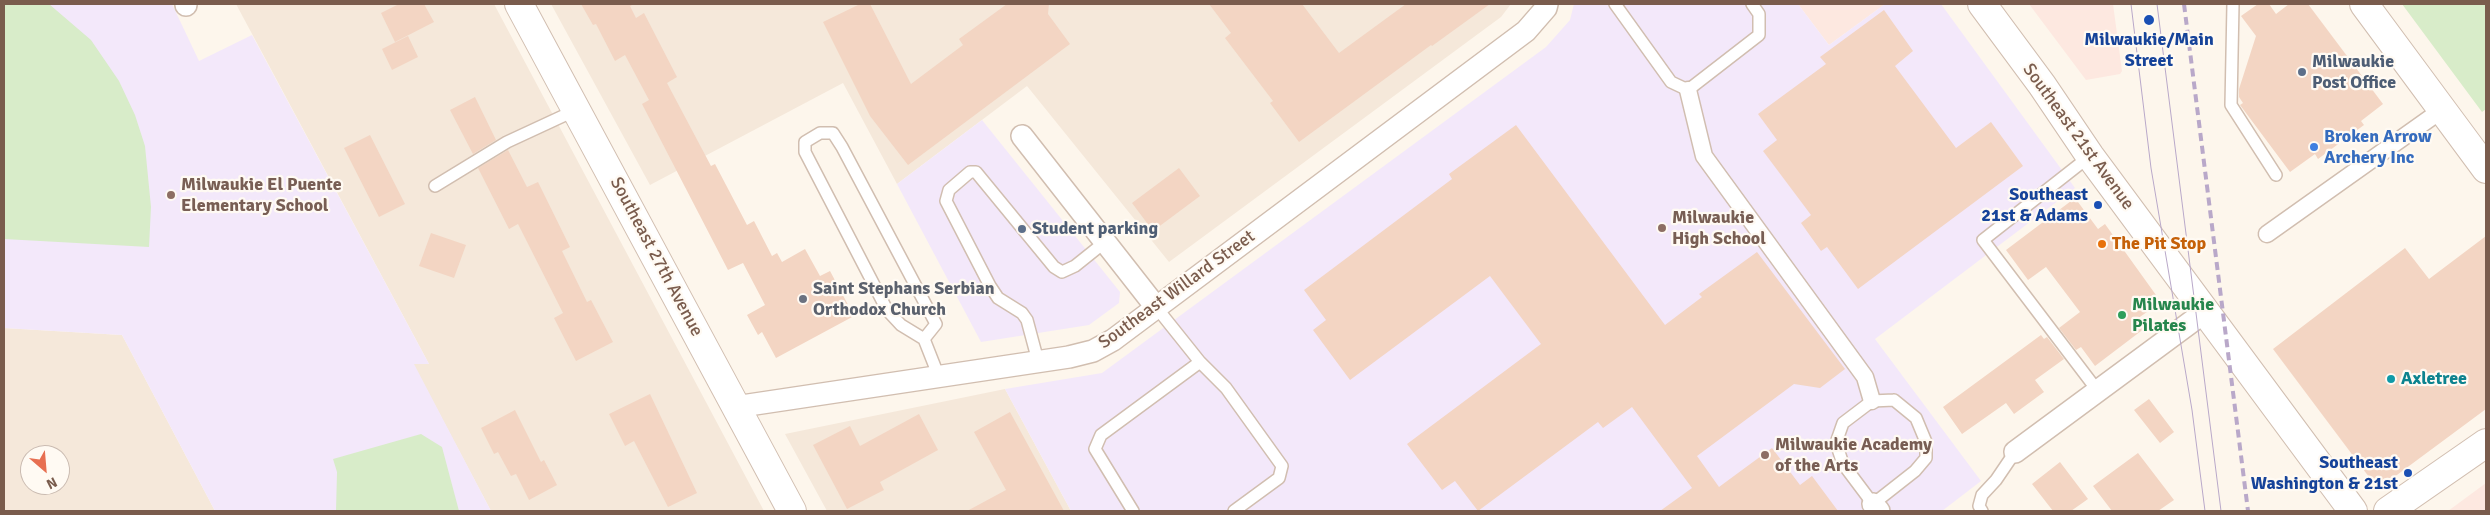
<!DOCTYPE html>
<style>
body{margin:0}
#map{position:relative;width:2490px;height:515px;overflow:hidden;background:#fdf6ec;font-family:Signika,sans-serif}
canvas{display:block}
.frame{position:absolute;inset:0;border:5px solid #7a5c4d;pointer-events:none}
.north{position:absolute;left:20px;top:445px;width:50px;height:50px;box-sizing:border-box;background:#fffaf3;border:1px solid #cabbb1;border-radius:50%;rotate:153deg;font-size:14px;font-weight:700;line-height:20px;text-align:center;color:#7a5c4d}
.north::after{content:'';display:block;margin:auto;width:18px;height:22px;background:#e76f51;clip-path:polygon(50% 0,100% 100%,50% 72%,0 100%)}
</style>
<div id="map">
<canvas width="2490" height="515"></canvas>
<div class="frame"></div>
<div class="north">N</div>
</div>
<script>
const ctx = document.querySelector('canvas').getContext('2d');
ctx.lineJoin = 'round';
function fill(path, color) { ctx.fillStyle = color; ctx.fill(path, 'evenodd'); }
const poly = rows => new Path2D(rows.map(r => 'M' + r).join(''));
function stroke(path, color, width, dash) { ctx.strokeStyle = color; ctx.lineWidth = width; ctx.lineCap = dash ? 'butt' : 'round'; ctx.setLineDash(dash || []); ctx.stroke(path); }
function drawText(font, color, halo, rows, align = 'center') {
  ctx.font = font + ' Signika,sans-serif'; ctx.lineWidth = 4.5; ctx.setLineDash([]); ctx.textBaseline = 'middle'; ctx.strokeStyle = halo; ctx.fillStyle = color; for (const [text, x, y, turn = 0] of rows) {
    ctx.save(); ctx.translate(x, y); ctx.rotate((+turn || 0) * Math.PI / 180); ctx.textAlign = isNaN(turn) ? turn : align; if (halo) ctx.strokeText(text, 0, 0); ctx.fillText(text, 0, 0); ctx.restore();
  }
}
const residential = poly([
 [236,4,494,4,764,511,491,511,413,364,429,364],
 [551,4,1511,4,1501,17,1169,262,1027,86,897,184,843,83,650,185],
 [4,328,122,335,215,511,4,511],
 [30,455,60,455,60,485,30,485],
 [1005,389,1071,511,827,511,785,434]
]);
const commercial = poly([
 [1798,4,1885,4,1829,45],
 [2029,4,2113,4,2122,71,2120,74,2086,80],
 [2486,483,2486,511,2448,511]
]);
const education = poly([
 [4,4,172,4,199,61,252,35,429,364,414,364,491,511,215,511,122,335,4,328],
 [1574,4,1798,4,1829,45,1885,4,1941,4,2075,188,1875,339,1981,481,1942,511,1071,511,1005,389,1102,373,1546,47,1570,20],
 [982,120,1120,292,1119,303,1089,325,981,342,897,184]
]);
const green = poly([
 [4,4,49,4,91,40,119,81,135,115,145,146,151,207,149,247,4,239],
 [2402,4,2486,4,2486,109,2482,112],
 [421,434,442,447,459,511,336,511,337,472,333,459]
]);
const building = poly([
 [399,4,424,4,434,22,395,42,381,13],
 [581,4,634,4,630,6,636,18,644,13,677,77,667,83,711,166,715,164,747,225,754,221,772,256,777,253,782,262,805,249,820,276,830,271,854,316,776,358,762,332,758,335,747,315,765,305,743,263,728,270,642,104,649,100,625,55,615,61,596,24,593,25],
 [860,4,870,4,911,84,963,45,959,39,1007,4,1049,4,1048,14,1070,44,908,165,870,116,823,22],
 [1209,4,1302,4,1339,53,1406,4,1490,4,1432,46,1431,45,1299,142,1270,103,1273,101,1225,38,1231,33],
 [2258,4,2269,4,2276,14,2289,4,2308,4,2383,104,2361,121,2364,125,2318,159,2315,154,2290,172,2240,105,2243,103,2239,97,2239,89,2256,36,2241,16],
 [1884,10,1913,51,1895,66,1956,148,1991,122,2023,166,1858,289,1827,247,1821,251,1801,223,1811,215,1763,151,1777,140,1758,114,1826,64,1820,57],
 [408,36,418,57,392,70,382,49],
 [475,97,496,140,473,154,450,110],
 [1516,125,1665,325,1702,297,1699,294,1757,252,1845,369,1820,388,1794,384,1697,456,1719,487,1772,448,1800,485,1812,476,1838,511,1660,511,1692,488,1632,407,1603,428,1598,422,1478,511,1455,481,1442,490,1407,444,1541,344,1490,276,1350,380,1313,330,1326,320,1304,290,1452,179,1449,174],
 [370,135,405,204,379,217,344,148],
 [508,150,527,187,538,182,570,247,562,251,587,302,591,300,613,342,576,361,554,318,563,313,518,224,509,229,478,168],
 [1179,168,1200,196,1153,231,1132,203],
 [2075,198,2098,229,2105,224,2161,302,2137,319,2145,328,2095,366,2081,347,2076,350,2059,328,2080,312,2046,267,2028,280,2006,250],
 [431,233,466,245,454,278,419,266],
 [2486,236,2486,409,2378,489,2273,349,2405,248,2429,279],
 [2041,335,2044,339,2047,337,2064,359,2035,380,2044,392,2014,414,2006,403,1962,434,1943,407],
 [650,394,697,493,668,507,634,441,625,446,609,414],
 [2149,399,2174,432,2160,443,2134,410],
 [515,410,541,462,544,460,557,485,529,500,516,474,511,476,498,452,494,454,481,428],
 [1010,412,1064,511,967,511,1006,490,974,432],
 [919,414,938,450,880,482,884,490,847,509,813,445,850,426,860,446],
 [2138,453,2174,500,2158,511,2112,511,2093,486],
 [2060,462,2088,499,2071,511,2053,511,2032,484]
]);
const service = poly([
 [1615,4,1671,82,1688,90,1759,35,1759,14,1752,4],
 [2233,4,2231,105,2276,175],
 [2090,156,1983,240,2097,390],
 [435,186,507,142,576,110],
 [1156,307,1200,362,1226,388,1282,466,1279,478,1234,511],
 [924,339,936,324,842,147,833,133,820,133,805,142,805,152,887,310,901,325,924,339,939,377],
 [1038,361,1027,320,1022,313,998,298,990,286,946,201,949,190,970,172,976,172,1054,267,1062,272,1075,266,1105,242],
 [1894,400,1916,418,1926,442,1926,458,1915,471,1873,504,1843,464,1836,443,1843,423,1872,401,1894,400],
 [1133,511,1095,449,1101,435,1200,362],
 [1982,511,1979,506,1982,495,1996,480,2015,452]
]);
const pedestrian = poly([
 [1688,90,1704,156,1865,377,1872,401],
 [2267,234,2443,109]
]);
const minor = poly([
 [186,4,186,5],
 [1022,136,1156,307],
 [735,407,1069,357,1093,351,1113,340,1526,31,1546,8,1547,4],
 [2015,452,2206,311],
 [1873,504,1879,511]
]);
const tertiary = poly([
 [519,4,792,511],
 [1982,4,2042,85,2090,156,2353,511],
 [2364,4,2486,169],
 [2388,511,2486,443]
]);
const tram = poly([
 [2131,4,2151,168,2192,410,2205,511],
 [2157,4,2221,511]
]);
const rail = poly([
 [2184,4,2248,511]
]);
const markers = [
 [2149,20,6,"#1a4fb4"],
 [2302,72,5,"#5c6f8a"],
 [2314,147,5,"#3f7fe0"],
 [171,195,5,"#8d6e63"],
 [2098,205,5,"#1a4fb4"],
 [1662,228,5,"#8d6e63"],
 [1022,229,5,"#5c6f8a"],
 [2102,244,5,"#e8710a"],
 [803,299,5,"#6b7280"],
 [2122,315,5,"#2e9e5b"],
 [2391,379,5,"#0f9aa8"],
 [1765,455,5,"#8d6e63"],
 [2408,473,5,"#1a4fb4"]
];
const transitNames = [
 ["Milwaukie/Main",2149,40,"center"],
 ["Street",2149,61,"center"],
 ["Southeast",2088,195],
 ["21st & Adams",2088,216],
 ["Southeast",2398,463],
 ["Washington & 21st",2398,484]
];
const serviceNames = [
 ["Milwaukie",2312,62],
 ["Post Office",2312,83],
 ["Student parking",1032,229]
];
const streetNames = [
 ["Southeast 21st Avenue",2078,137,54],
 ["Southeast 27th Avenue",656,257,62],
 ["Southeast Willard Street",1177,290,-36]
];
const shopNames = [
 ["Broken Arrow",2324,137],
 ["Archery Inc",2324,158]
];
const educationNames = [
 ["Milwaukie El Puente",181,185],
 ["Elementary School",181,206],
 ["Milwaukie",1672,218],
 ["High School",1672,239],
 ["Milwaukie Academy",1775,445],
 ["of the Arts",1775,466]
];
const foodNames = [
 ["The Pit Stop",2112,244]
];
const worshipNames = [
 ["Saint Stephans Serbian",813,289],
 ["Orthodox Church",813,310]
];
const leisureNames = [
 ["Milwaukie",2132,305],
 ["Pilates",2132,326]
];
const cultureNames = [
 ["Axletree",2401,379]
];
fill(residential, '#f5e8da');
fill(commercial, '#fde8e0');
fill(education, '#f3e8fa');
fill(green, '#d8ecc9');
fill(building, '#f3d5c3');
stroke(service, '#d1beb0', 14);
stroke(pedestrian, '#d1beb0', 19);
stroke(minor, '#d1beb0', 24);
stroke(tertiary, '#d1beb0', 30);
stroke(service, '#fff', 11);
stroke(pedestrian, '#fff', 16);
stroke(minor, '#fff', 21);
stroke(tertiary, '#fff', 28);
stroke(tram, '#b9a8c9', 1);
stroke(rail, '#b9a8c9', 4, [8, 5]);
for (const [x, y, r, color] of markers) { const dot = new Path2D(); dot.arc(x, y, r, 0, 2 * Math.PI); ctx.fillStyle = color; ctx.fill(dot); stroke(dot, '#fffaf3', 2); }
drawText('bold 18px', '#164399', '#fffaf3', transitNames, 'right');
drawText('bold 18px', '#4e5e75', '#fffaf3', serviceNames, 'left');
drawText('18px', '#7a5c4d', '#fffaf3', streetNames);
drawText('bold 18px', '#366cbe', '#fffaf3', shopNames, 'left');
drawText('bold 18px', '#785e54', '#fffaf3', educationNames, 'left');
drawText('bold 18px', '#c56008', '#fffaf3', foodNames, 'left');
drawText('bold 18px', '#5b616d', '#fffaf3', worshipNames, 'left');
drawText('bold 18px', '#27864d', '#fffaf3', leisureNames, 'left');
drawText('bold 18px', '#0d838f', '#fffaf3', cultureNames, 'left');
</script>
